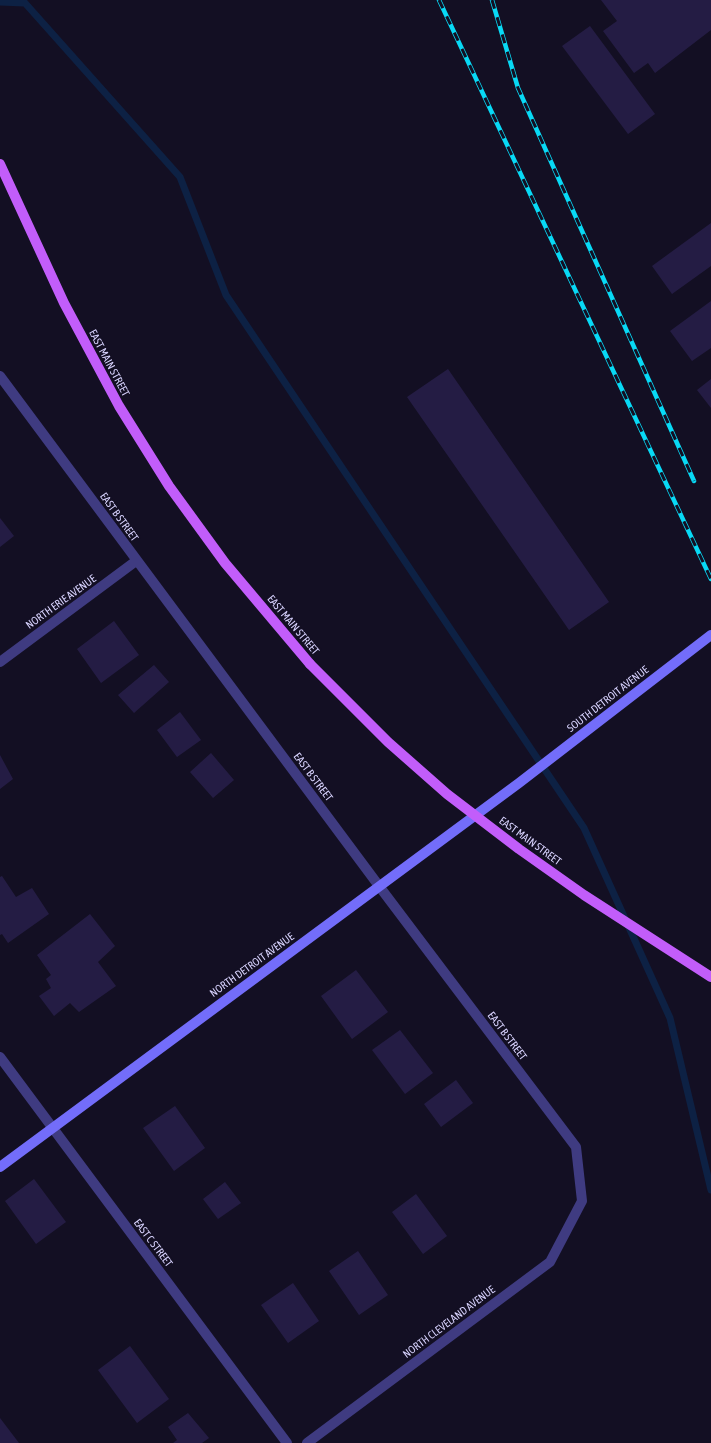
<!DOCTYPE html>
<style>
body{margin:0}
canvas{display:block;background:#130f23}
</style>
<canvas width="711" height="1443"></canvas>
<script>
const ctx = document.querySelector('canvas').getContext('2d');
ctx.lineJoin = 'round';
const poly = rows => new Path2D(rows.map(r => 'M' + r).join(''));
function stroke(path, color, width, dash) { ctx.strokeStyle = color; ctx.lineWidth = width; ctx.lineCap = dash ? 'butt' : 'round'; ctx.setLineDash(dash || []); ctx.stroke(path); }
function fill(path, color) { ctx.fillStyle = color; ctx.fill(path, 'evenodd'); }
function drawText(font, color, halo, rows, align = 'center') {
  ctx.font = font + ' "Asap Condensed",sans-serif'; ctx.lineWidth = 4; ctx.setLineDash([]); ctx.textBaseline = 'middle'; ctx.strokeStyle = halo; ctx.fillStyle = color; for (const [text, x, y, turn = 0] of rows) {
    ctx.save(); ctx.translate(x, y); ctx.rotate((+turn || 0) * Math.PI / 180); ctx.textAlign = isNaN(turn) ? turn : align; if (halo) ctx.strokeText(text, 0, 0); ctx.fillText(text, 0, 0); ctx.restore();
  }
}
const stream = poly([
 [0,2,25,3,180,177,226,295,584,828,670,1018,711,1190]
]);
const building = poly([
 [601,0,711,0,711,30,655,73,648,63,634,73,603,31,617,21],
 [590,26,655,114,628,134,562,46],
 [711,223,711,266,672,294,652,266],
 [711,301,711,348,692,361,670,331],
 [448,369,609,602,569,630,407,397],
 [711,379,711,408,697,390],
 [0,518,14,536,0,547],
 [114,621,139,655,101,683,77,649],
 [154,665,169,682,134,713,118,695],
 [180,712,201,740,177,757,157,730],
 [211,753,234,780,213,798,190,772],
 [0,755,13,779,0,789],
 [2,876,16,897,32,888,49,914,8,943,2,934,0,935,0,877],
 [90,914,115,946,98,962,116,986,79,1012,70,1003,54,1016,39,996,51,988,46,979,51,975,37,955],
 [356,970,388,1012,352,1039,321,996],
 [400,1030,433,1073,405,1094,372,1050],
 [456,1080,473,1103,441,1127,424,1104],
 [175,1106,205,1148,174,1171,143,1128],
 [34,1179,66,1222,36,1244,5,1201],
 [225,1182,241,1203,218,1219,203,1199],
 [416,1194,447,1236,423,1254,392,1212],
 [358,1251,388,1295,359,1315,329,1271],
 [293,1283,319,1321,288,1343,261,1305],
 [130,1346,169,1399,137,1423,98,1370],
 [188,1413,209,1438,202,1443,173,1443,177,1440,168,1427],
 [0,1418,19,1443,0,1443]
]);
const street = poly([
 [0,376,379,886,576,1147,582,1201,550,1262,307,1443],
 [0,662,136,561],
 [0,1057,287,1443]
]);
const secondary = poly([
 [0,1167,519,783,711,635]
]);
const primary = poly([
 [0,164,64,303,119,406,169,486,225,563,310,664]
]);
const rail = poly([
 [439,0,711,579],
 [492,0,518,88,694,481]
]);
const primaryBridge = poly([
 [310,664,388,742,447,794,519,849,584,895,711,977]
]);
const streetNames = [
 ["EAST MAIN STREET",109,363,62],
 ["EAST B STREET",119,517,54],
 ["NORTH ERIE AVENUE",61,602,-36],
 ["EAST MAIN STREET",293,625,50],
 ["SOUTH DETROIT AVENUE",608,699,-38],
 ["EAST B STREET",313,777,53],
 ["EAST MAIN STREET",530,841,36],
 ["NORTH DETROIT AVENUE",252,965,-36],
 ["EAST B STREET",507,1036,53],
 ["EAST C STREET",153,1243,53],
 ["NORTH CLEVELAND AVENUE",449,1322,-37]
];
stroke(stream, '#0d2144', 7);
fill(building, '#241c44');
stroke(street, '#3f3b81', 10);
stroke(secondary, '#736dfa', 10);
stroke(primary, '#c25dfa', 10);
stroke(rail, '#08d9f5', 4.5);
stroke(rail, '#130f23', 3, [9]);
stroke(primaryBridge, '#c25dfa', 10);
drawText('11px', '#d8d3fe', '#130f23', streetNames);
</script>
